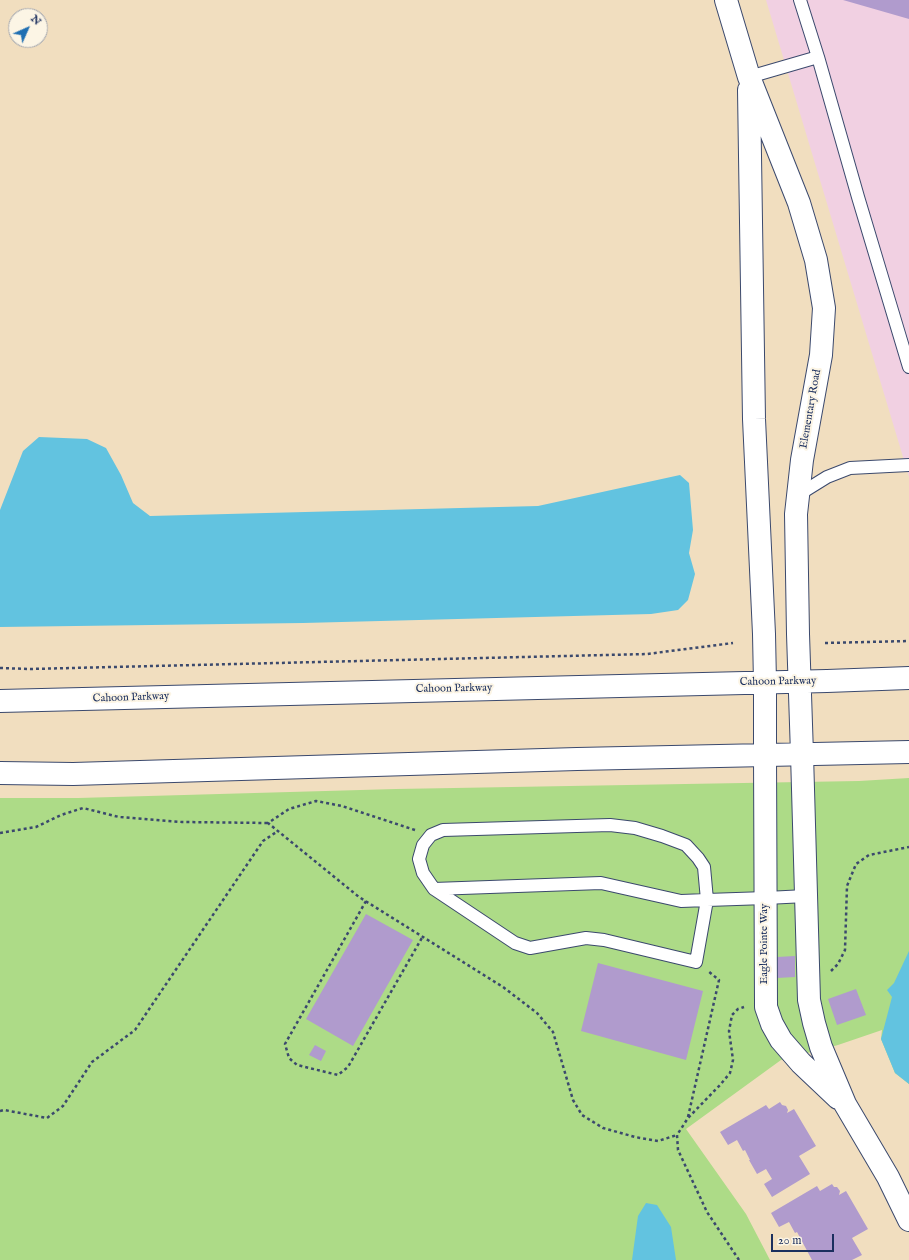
<!DOCTYPE html>
<style>
body{margin:0}
#map{position:relative;width:909px;height:1260px;overflow:hidden;background:#f1debf;font-family:"IM FELL English",serif}
canvas{display:block}
.north{position:absolute;left:8px;top:8px;width:40px;height:40px;box-sizing:border-box;background:#fcf5e5;border:1px solid #a2a6af;border-radius:50%;rotate:45deg;font-size:11px;font-weight:700;line-height:16px;text-align:center;color:#1b2f5e}
.north::after{content:'';display:block;margin:auto;width:14px;height:18px;background:#1f6fb2;clip-path:polygon(50% 0,100% 100%,50% 72%,0 100%)}
.scale{position:absolute;left:771px;top:1234px;width:63px;height:18px;box-sizing:border-box;border:2px solid #1b2f5e;border-top:0;padding-left:5px;font-size:12px;line-height:14px;white-space:nowrap;color:#1b2f5e;-webkit-text-stroke:3px #fcf5e5;paint-order:stroke}
</style>
<div id="map">
<canvas width="909" height="1260"></canvas>
<div class="north">N</div>
<div class="scale">20 m</div>
</div>
<script>
const ctx = document.querySelector('canvas').getContext('2d');
ctx.lineJoin = 'round';
function fill(path, color) { ctx.fillStyle = color; ctx.fill(path, 'evenodd'); }
const poly = rows => new Path2D(rows.map(r => 'M' + r).join(''));
function stroke(path, color, width, dash) { ctx.strokeStyle = color; ctx.lineWidth = width; ctx.lineCap = dash ? 'butt' : 'round'; ctx.setLineDash(dash || []); ctx.stroke(path); }
function drawText(font, color, halo, rows, align = 'center') {
  ctx.font = font + ' "IM FELL English",serif'; ctx.lineWidth = 4; ctx.setLineDash([]); ctx.textBaseline = 'middle'; ctx.strokeStyle = halo; ctx.fillStyle = color; for (const [text, x, y, turn = 0] of rows) {
    ctx.save(); ctx.translate(x, y); ctx.rotate((+turn || 0) * Math.PI / 180); ctx.textAlign = isNaN(turn) ? turn : align; if (halo) ctx.strokeText(text, 0, 0); ctx.fillText(text, 0, 0); ctx.restore();
  }
}
const built = poly([
 [766,0,909,0,909,477]
]);
const green = poly([
 [909,778,909,1084,895,1073,881,1039,882,1030,838,1045,781,1060,686,1129,746,1214,770,1260,0,1260,0,798,78,798,396,789,859,781]
]);
const water = poly([
 [39,437,87,439,106,448,121,475,133,503,150,516,538,506,680,475,689,483,693,530,689,553,695,574,688,600,678,610,651,614,303,623,0,627,0,510,23,451],
 [909,951,909,1084,895,1073,881,1039,892,997,887,990,894,983],
 [646,1203,657,1205,671,1227,676,1260,632,1260,638,1216]
]);
const building = poly([
 [844,0,909,0,909,19,843,0],
 [366,914,413,940,353,1046,306,1019],
 [795,956,795,977,777,978,777,957],
 [598,963,703,991,686,1060,581,1031],
 [856,989,866,1015,837,1025,828,999],
 [315,1045,326,1051,321,1061,309,1055],
 [780,1102,782,1105,786,1106,788,1110,787,1113,794,1109,816,1146,799,1156,810,1174,772,1197,764,1184,772,1179,766,1169,757,1174,749,1160,750,1160,745,1150,743,1151,737,1140,728,1145,720,1132,766,1105,769,1109],
 [832,1184,834,1187,837,1187,840,1191,839,1195,846,1191,868,1229,852,1238,862,1255,852,1260,812,1260,797,1232,795,1233,789,1222,779,1227,771,1213,817,1186,820,1191]
]);
const path = poly([
 [825,643,909,641],
 [0,668,30,669,647,654,733,643],
 [415,830,342,806,316,801,289,809,268,823,359,897,503,987,537,1013,553,1032,573,1100,582,1115,603,1128,635,1137,658,1141,677,1135],
 [0,833,36,827,61,815,83,808,119,817,182,822,268,823],
 [366,901,285,1044,289,1058,297,1065,338,1075,348,1067,423,936],
 [831,971,838,964,845,950,847,886,856,864,869,855,909,847],
 [0,1111,4,1110,47,1118,63,1106,92,1062,135,1030,263,841,278,831],
 [688,1117,719,980,708,971],
 [739,1260,707,1212,678,1150,677,1135,688,1118,720,1085,730,1073,733,1060,729,1031,732,1015,738,1009,744,1007]
]);
const lane = poly([
 [800,0,818,57,858,197,909,367],
 [749,77,818,57],
 [798,495,827,477,850,468,909,465],
 [434,889,423,873,419,859,423,845,431,835,443,830,610,825,635,828,662,836,686,845,698,858,704,867,707,900,696,962,604,940,586,938,530,948,515,943,434,889,601,883,681,901,707,900,766,898,806,896]
]);
const street = poly([
 [802,754,809,1000,814,1023,821,1047,845,1104,888,1177,909,1220],
 [765,755,766,1007,772,1024,781,1040,801,1063,838,1098]
]);
const secondary = poly([
 [726,0,749,77,799,203,816,260,824,308,821,355,802,460,796,514,798,634,802,754],
 [749,90,754,419,764,634,765,683,765,755],
 [0,701,827,681,909,678],
 [0,773,73,774,577,759,909,752]
]);
const streetNames = [
 ["Elementary Road",811,409,-80],
 ["Cahoon Parkway",778,682,-1],
 ["Cahoon Parkway",454,689,-1],
 ["Cahoon Parkway",131,698,-2],
 ["Eagle Pointe Way",765,944,-90]
];
fill(built, '#f1d0e2');
fill(green, '#addb87');
fill(water, '#62c3e0');
fill(building, '#b09bcd');
stroke(lane, '#3b496d', 14);
stroke(street, '#3b496d', 24);
stroke(secondary, '#3b496d', 24);
stroke(path, '#3b496d', 2.5, [3, 3]);
stroke(lane, '#fff', 12);
stroke(street, '#fff', 22);
stroke(secondary, '#fff', 22);
drawText('11px', '#1b2f5e', '#fcf5e5', streetNames);
</script>
